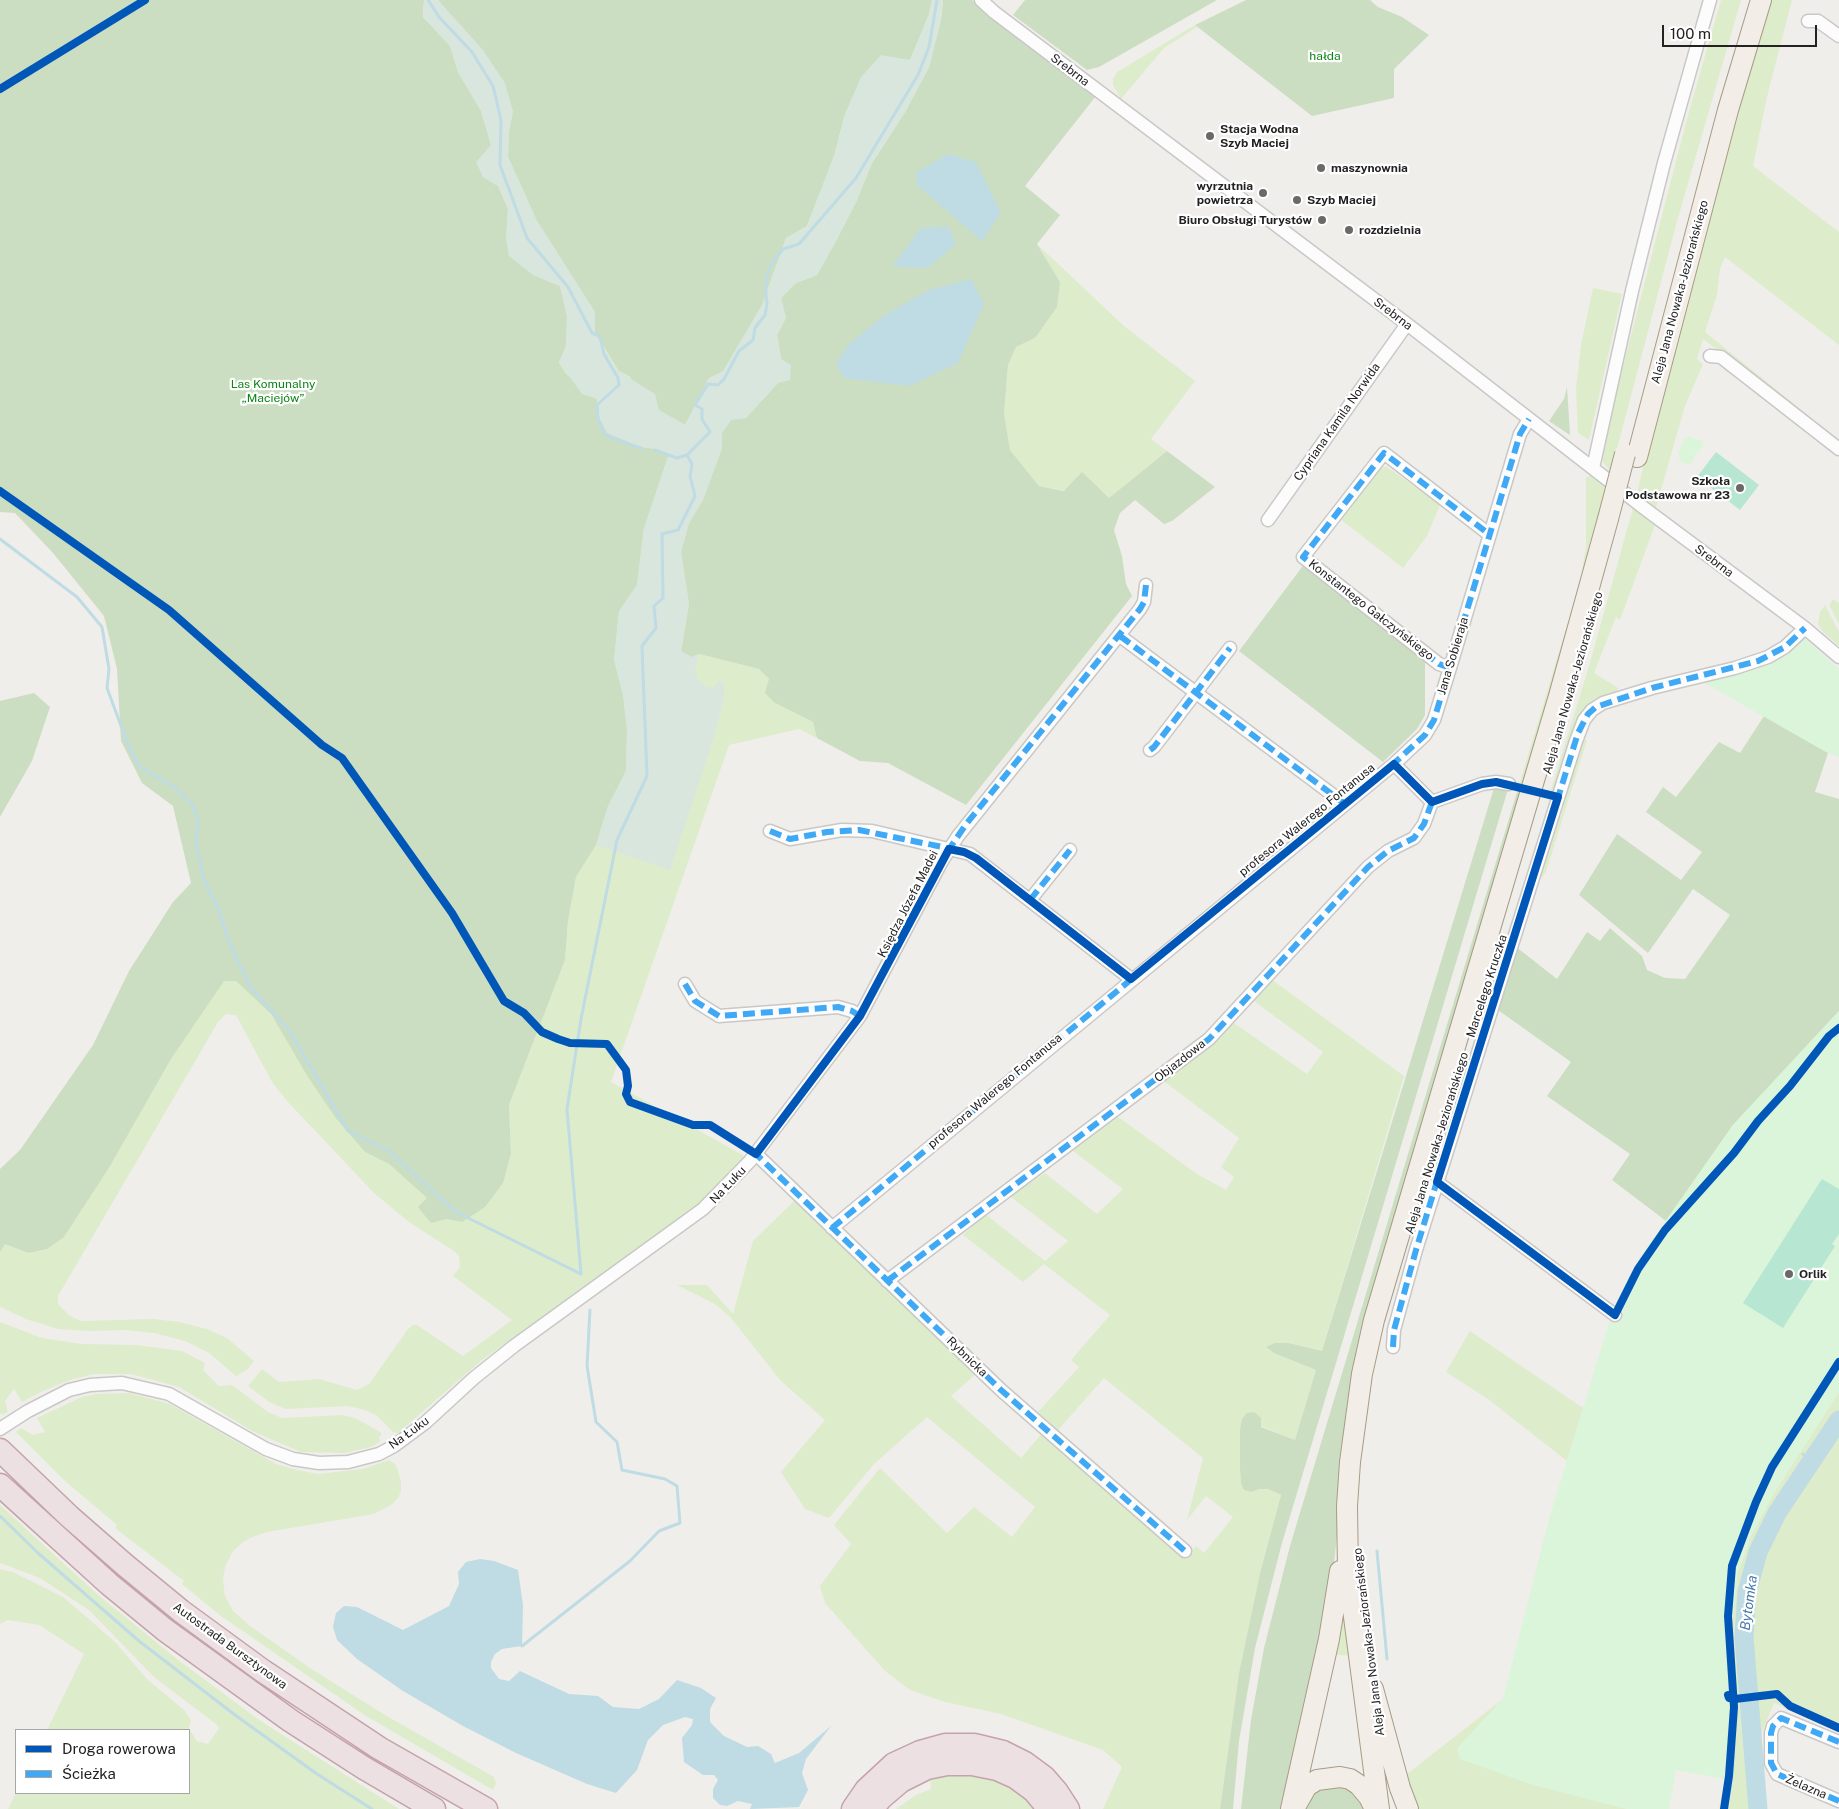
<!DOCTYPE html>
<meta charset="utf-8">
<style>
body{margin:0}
#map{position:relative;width:1839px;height:1809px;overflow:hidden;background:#f0eeeb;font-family:"Public Sans",sans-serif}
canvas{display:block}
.legend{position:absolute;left:15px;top:1729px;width:175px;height:65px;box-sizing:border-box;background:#fff;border:1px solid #a7a7a7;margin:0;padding:6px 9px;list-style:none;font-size:15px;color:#222}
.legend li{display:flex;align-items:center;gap:10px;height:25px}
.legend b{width:25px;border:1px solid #a7a7a7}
.scale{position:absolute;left:1662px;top:25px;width:155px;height:22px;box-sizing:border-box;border:2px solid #222;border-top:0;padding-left:6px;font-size:15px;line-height:18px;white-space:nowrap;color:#222;-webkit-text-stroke:4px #fff;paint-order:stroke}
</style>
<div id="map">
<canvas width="1839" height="1809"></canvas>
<ul class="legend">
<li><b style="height:6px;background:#0057b8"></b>Droga rowerowa</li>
<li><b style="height:6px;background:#3fa9f5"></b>Ścieżka</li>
</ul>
<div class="scale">100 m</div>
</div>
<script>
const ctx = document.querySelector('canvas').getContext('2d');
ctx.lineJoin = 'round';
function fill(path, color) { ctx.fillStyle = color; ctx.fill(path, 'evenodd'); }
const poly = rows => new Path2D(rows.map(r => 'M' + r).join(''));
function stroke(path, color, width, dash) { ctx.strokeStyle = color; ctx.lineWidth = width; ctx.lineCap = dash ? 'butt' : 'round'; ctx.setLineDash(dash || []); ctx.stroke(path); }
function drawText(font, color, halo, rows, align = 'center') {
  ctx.font = font + ' "Public Sans",sans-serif'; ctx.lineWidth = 4.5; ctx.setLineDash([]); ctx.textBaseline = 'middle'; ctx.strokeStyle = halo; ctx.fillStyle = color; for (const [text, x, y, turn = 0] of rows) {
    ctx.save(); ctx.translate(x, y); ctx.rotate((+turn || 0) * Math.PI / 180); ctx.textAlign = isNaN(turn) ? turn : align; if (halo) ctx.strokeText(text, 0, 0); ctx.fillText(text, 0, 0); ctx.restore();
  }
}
const grass = poly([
 [424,0,438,0,453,18,929,14,932,0,943,0,856,202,836,241,699,654,759,669,769,679,775,703,813,722,817,738,799,729,729,745,611,1082,748,1158,709,1200,483,1359,398,1433,393,1432,376,1415,365,1410,348,1406,285,1409,269,1402,248,1386,262,1369,279,1382,319,1379,357,1390,369,1384,408,1329,413,1325,417,1325,463,1356,512,1320,453,1276,460,1267,459,1256,454,1251,409,1222,374,1193,287,1101,272,1082,236,1015,226,1014,218,1022,58,1296,58,1304,70,1316,81,1321,154,1319,179,1322,207,1329,227,1338,254,1361,247,1370,236,1376,209,1353,185,1341,154,1333,125,1330,89,1331,58,1329,26,1319,0,1307,0,1252,5,1244,28,1253,64,1237,109,1168,171,1059,223,981,236,981,271,1014,306,1074,365,1152,389,1164,427,1198,446,1219,462,1222,511,1153,509,1105,565,960,568,921,576,877,596,845],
 [1721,0,1741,0,1676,225,1611,472,1603,462,1602,450,1607,428,1688,115],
 [1770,0,1792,0,1767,97,1753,166,1839,232,1839,345,1725,257,1720,269,1717,295,1705,332,1820,425,1819,428,1703,339,1697,359,1703,364,1685,406,1656,507,1637,494,1644,462,1737,114],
 [1195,25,1197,27,1164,48,1121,99,1113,85,1113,79,1117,72],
 [1037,244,1124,326,1195,381,1151,439,1167,451,1109,498,1039,486,1010,450,1004,414,1008,365,1016,347,1035,338,1060,282],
 [1593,288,1622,294,1589,440,1578,433,1576,388,1581,345],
 [1387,467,1440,505,1427,536,1403,568,1339,518,1377,468],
 [1591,476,1607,489,1522,794,1517,792,1580,582,1586,547,1586,477],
 [1633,508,1655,525,1620,620,1616,617,1594,673,1618,688,1616,696,1595,705,1558,791,1550,793,1589,666],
 [1833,599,1839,603,1839,624,1829,605],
 [1825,605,1839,632,1839,646,1823,632,1818,624,1820,612],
 [1581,738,1587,740,1546,872,1534,887,1554,825,1561,816,1566,798,1564,792],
 [1271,979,1404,1076,1322,1351,1289,1343,1274,1353,1316,1370,1295,1440,1261,1426,1252,1492,1259,1489,1268,1489,1281,1495,1260,1573,1239,1673,1220,1809,1103,1809,1122,1767,1103,1750,1001,1714,945,1702,910,1690,885,1671,825,1603,820,1586,851,1544,834,1525,880,1468,947,1533,974,1507,1012,1537,1035,1507,927,1417,874,1464,829,1518,805,1509,781,1472,825,1420,780,1380,731,1318,715,1304,677,1285,707,1285,733,1314,753,1241,796,1199,977,1373,951,1396,1021,1458,1043,1432,1187,1557,1196,1546,1204,1553,1233,1517,1206,1496,1187,1520,1203,1458,1104,1378,1058,1430,1038,1412,1079,1367,1071,1360,1110,1315,1044,1264,1023,1282,963,1235,985,1214,1045,1261,1068,1241,1010,1196,1045,1173,1097,1214,1123,1189,1073,1151,1117,1116,1197,1174,1226,1190,1234,1177,1221,1167,1239,1138,1161,1079,1231,1021,1307,1074,1323,1052,1251,999],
 [0,1322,42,1338,82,1344,136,1345,182,1351,205,1363,203,1370,219,1386,232,1385,268,1412,282,1418,342,1415,355,1418,380,1432,382,1435,379,1437,380,1442,371,1447,344,1453,301,1452,254,1432,179,1387,131,1374,95,1374,73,1379,43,1391,22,1402,14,1389,5,1401,8,1412,2,1415,0,1413],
 [1470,1331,1583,1408,1567,1461,1488,1399,1446,1372],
 [1839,1392,1839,1410,1775,1507,1760,1534,1747,1567,1741,1599,1738,1640,1755,1795,1754,1809,1719,1809,1737,1716,1732,1622,1738,1572,1751,1536,1772,1496],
 [129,1393,170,1404,276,1464,293,1469,318,1474,363,1469,389,1460,396,1465,401,1481,401,1491,398,1498,391,1505,374,1514,267,1532,250,1538,242,1543,233,1551,225,1567,223,1579,225,1596,233,1611,250,1626,313,1670,385,1715,494,1777,496,1783,493,1790,366,1716,221,1616,182,1584,184,1581,115,1528,117,1525,64,1480,16,1432,21,1428,33,1435,45,1432,37,1418,82,1397,97,1394],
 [1839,1429,1839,1731,1774,1703,1758,1742,1748,1634,1750,1595,1772,1534],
 [0,1505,97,1594,177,1659,259,1720,399,1809,8,1809,16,1793,189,1793,189,1730,47,1730,84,1654,39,1625,8,1620,0,1624,0,1569,13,1572,63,1597,90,1620,116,1643,147,1679,184,1710,191,1720,189,1729,197,1741,208,1744,219,1728,216,1724,154,1677,89,1610,40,1578,0,1563],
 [1342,1597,1353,1656,1330,1654],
 [1503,1699,1457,1749,1530,1784,1628,1809,1418,1809,1403,1777],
 [969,1774,992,1779,1010,1787,1037,1809,896,1809,916,1795,931,1789,930,1779,944,1775]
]);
const forest = poly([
 [0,0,424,0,423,17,450,46,458,72,481,111,491,145,483,177,498,186,508,209,506,239,533,275,560,286,567,316,566,346,559,363,566,374,597,399,600,419,639,447,658,449,669,454,644,528,637,585,619,611,614,660,623,695,627,729,626,771,608,806,596,845,576,877,568,921,565,960,509,1105,511,1153,503,1183,485,1207,462,1222,446,1219,431,1223,418,1207,427,1198,389,1164,365,1152,335,1117,306,1074,271,1014,236,981,224,981,171,1059,109,1168,64,1237,47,1249,28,1253,5,1244,0,1252,0,1169,20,1150,93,1045,129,971,173,902,191,883,173,806,142,783,121,741,117,669,104,616,53,553,15,513,0,512],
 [438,0,932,0,929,14,910,60,845,114,834,156,807,226,786,238,762,305,723,372,709,378,685,425,659,410,629,376,619,371,595,332,595,312,537,221,508,157,509,131,513,111,453,18],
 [943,0,972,0,990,17,1096,96,1025,186,1060,215,1037,244,1060,282,1057,307,1035,338,1016,347,1008,365,1004,414,1010,450,1039,486,1064,491,1082,472,1109,498,1167,451,1215,487,1172,521,1164,524,1135,500,1120,513,1114,530,1122,556,1126,584,1132,596,966,805,888,763,860,761,817,738,813,722,775,703,765,693,769,679,759,669,699,654,692,657,681,652,689,604,681,552,689,523,703,500,722,448,722,433,731,419,746,418,778,383,781,359,777,335,786,318,781,298,796,283,817,275,836,241,856,202,872,163,905,112,929,67,941,19],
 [1025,0,1217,0,1099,67,1087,70,1013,15],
 [1246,0,1370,0,1378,7,1402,17,1429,35,1394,69,1394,98,1312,116,1195,25],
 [1567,387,1570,435,1549,421,1564,399],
 [1305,563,1425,656,1425,715,1417,729,1383,762,1239,651],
 [34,693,50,707,32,761,0,817,0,701],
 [1764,716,1828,753,1815,792,1839,799,1839,1011,1733,1125,1666,1221,1612,1180,1630,1154,1547,1096,1571,1062,1498,1010,1515,946,1557,979,1587,932,1600,941,1610,928,1642,956,1647,970,1665,978,1685,979,1730,915,1693,889,1648,953,1579,895,1617,834,1681,880,1702,852,1646,812,1663,787,1676,797,1719,742,1740,753],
 [1494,788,1508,789,1282,1543,1255,1648,1239,1741,1233,1809,1220,1809,1239,1673,1260,1573,1281,1495,1268,1489,1259,1489,1252,1492,1244,1490,1241,1483,1240,1467,1240,1430,1242,1419,1247,1413,1254,1412,1261,1418,1261,1427,1295,1440,1316,1370,1274,1353,1266,1347,1275,1343,1289,1343,1322,1351],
 [1517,792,1522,794,1351,1381,1340,1457,1338,1527,1332,1581,1308,1700,1280,1809,1241,1809,1251,1720,1264,1648,1290,1546],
 [1334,1784,1352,1789,1366,1809,1300,1809,1316,1789]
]);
const wetland = poly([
 [424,0,438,0,483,50,505,83,513,111,509,131,508,157,537,221,595,312,595,332,618,371,655,394,659,410,685,425,709,378,723,371,762,305,786,238,807,226,834,156,845,114,861,77,881,55,910,60,929,14,932,0,943,0,941,19,929,67,905,112,872,163,856,202,836,241,817,275,796,283,781,298,786,318,777,335,781,359,791,365,790,380,778,383,746,418,731,420,722,433,722,448,703,500,689,523,681,552,689,604,681,651,692,657,699,654,695,670,698,680,705,686,714,688,719,681,724,682,724,697,714,737,670,870,596,845,608,806,626,771,627,729,623,695,614,660,619,611,637,585,644,528,669,454,658,449,639,447,607,433,600,419,597,399,582,394,559,362,566,346,567,316,560,286,533,275,509,256,506,239,508,209,498,186,483,177,476,162,491,145,481,111,458,72,450,46,423,17]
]);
const park = poly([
 [1688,436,1702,441,1704,446,1696,453,1692,463,1686,465,1680,460,1678,454,1684,439],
 [1803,637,1839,669,1839,757,1828,753,1701,681],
 [1839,1011,1839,1392,1772,1496,1751,1536,1738,1572,1732,1622,1737,1716,1724,1779,1676,1770,1669,1809,1628,1809,1530,1784,1460,1759,1457,1749,1503,1699,1549,1519,1583,1408,1614,1306,1638,1260,1733,1125]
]);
const pitch = poly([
 [1716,452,1759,485,1740,510,1697,477],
 [1822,1179,1839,1189,1839,1234,1832,1244,1835,1246,1783,1328,1743,1303]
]);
const water = poly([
 [948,154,976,162,1001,213,982,241,917,185,916,172],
 [948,226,956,244,928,268,892,267,921,228],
 [971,279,984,304,958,363,909,386,843,378,836,363,850,343,885,315,929,290],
 [480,1559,494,1561,518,1570,523,1605,522,1646,502,1649,495,1654,491,1662,491,1668,499,1679,509,1681,520,1671,569,1694,598,1696,613,1707,639,1709,659,1699,677,1680,701,1688,716,1698,710,1709,710,1722,724,1736,747,1747,758,1746,771,1754,775,1763,799,1753,831,1726,806,1759,802,1773,808,1790,799,1807,750,1809,752,1804,738,1801,727,1806,720,1805,713,1798,713,1789,718,1780,714,1775,703,1775,684,1762,682,1738,692,1725,693,1719,685,1717,663,1725,648,1740,637,1770,616,1793,587,1784,516,1753,463,1726,403,1691,357,1659,337,1640,333,1627,336,1613,344,1606,357,1607,403,1630,449,1606,459,1584,458,1572,466,1562]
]);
const stream = poly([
 [428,0,439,17,472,52,493,86,501,120,500,165,527,238,568,287,592,333,599,336,601,341,604,354,618,378,619,385,597,405,598,420,604,433,610,437,643,449],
 [655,450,677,458,687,455,710,432,702,419,702,409,695,405,708,384,718,385,724,379,739,351,753,340,755,328,765,315,767,304,765,283,770,266,783,249,799,244,856,178,918,75,929,47,937,0],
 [0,539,77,597,102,627,109,669,107,688,127,742,139,766,174,787,192,804,198,820,196,844,204,880,219,910,230,945,251,988,289,1030,348,1131,389,1151,454,1211,581,1274],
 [581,1274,567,1109,581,1019,617,840,647,776,642,646,656,628,654,606,663,598,662,534,678,530,695,496,690,476,692,464,687,455],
 [1803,1454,1811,1462],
 [0,1516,38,1553,139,1641,235,1715,317,1774,372,1809],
 [1377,1551,1387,1659],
 [522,1646,630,1561,659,1531,680,1523,677,1486,665,1479,622,1470,617,1442,596,1422,587,1366,590,1310]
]);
const river = poly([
 [1758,1809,1744,1637,1747,1592,1758,1552,1777,1513,1839,1420]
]);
const street = poly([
 [981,0,994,12,1407,324,1644,508,1805,628,1839,657],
 [1808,21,1818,21,1839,36],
 [1710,356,1721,357,1839,449],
 [1593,468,1632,291,1664,163,1710,0],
 [1268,520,1407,324],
 [1120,636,1345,804],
 [1450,668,1439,664,1303,557,1384,453,1490,535],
 [1150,750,1154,747,1230,648],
 [1394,764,1432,802],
 [1432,802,1482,784,1496,782,1509,784],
 [770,831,790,839,842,830,872,831,970,854,1131,979],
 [1030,900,1070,850],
 [685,984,695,1001,719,1016,838,1007,852,1011,860,1016],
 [756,1154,1001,1390,1185,1551],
 [1437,1182,1615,1315],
 [832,1228,1394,764,1425,735,1434,720,1450,668,1520,434,1529,419],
 [887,1281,1209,1039,1368,867,1388,851,1414,838,1424,824,1432,802],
 [1393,1347,1394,1330,1416,1250,1576,741,1584,720,1592,710,1603,703,1652,688,1735,668,1768,657,1785,647,1805,628],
 [0,1429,28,1411,69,1390,90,1385,122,1383,169,1394,266,1449,293,1459,319,1463,348,1462,379,1454,394,1446,425,1423,474,1378,514,1346,703,1209,750,1161,860,1016,942,861,958,836,1140,609,1144,602,1146,585],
 [1839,1742,1781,1718,1773,1726,1771,1733,1771,1763,1777,1774,1839,1801]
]);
const primary = poly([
 [1637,457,1728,110,1761,0],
 [1373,1689,1400,1788,1408,1809],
 [1295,1807,1307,1786,1317,1780,1340,1777,1350,1779,1359,1785,1369,1797,1375,1809],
 [1291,1809,1329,1639,1340,1571],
 [1379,1809,1348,1571,1347,1506,1350,1462,1362,1374,1374,1320,1559,696,1608,519]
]);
const highway = poly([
 [0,1450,70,1517,125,1565,181,1611,263,1671,379,1748,486,1809],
 [0,1485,109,1584,165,1630,291,1721,364,1768,434,1809],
 [853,1809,866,1790,894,1764,920,1752,945,1745,974,1745,1003,1752,1025,1763,1044,1777,1057,1792,1068,1809],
 [872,1809,881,1798,901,1781,927,1768,947,1764,972,1764,997,1769,1015,1777,1034,1791,1049,1809]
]);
const primaryBridge = poly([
 [1608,519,1625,454]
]);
const quiet = poly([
 [1120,636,1345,804],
 [1450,668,1439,664,1303,557,1384,453,1490,535],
 [1150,750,1154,747,1230,648],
 [1391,766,1425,735,1434,720,1520,434,1529,419],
 [1557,801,1578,733,1588,714,1596,707,1652,688,1758,661,1785,647,1805,628],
 [770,831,790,839,827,832,859,830,952,849],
 [947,852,967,823,1140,609,1144,602,1146,585],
 [1030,900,1070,850],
 [685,984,695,1001,719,1016,838,1007,852,1011,860,1016],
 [759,1151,756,1154,1001,1390,1185,1551],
 [832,1228,1134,977],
 [887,1281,1209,1039,1368,867,1388,851,1414,838,1424,824,1432,802],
 [1393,1347,1394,1330,1416,1250,1438,1178],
 [1839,1742,1781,1718,1773,1726,1771,1733,1771,1763,1777,1774,1839,1801]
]);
const cycleway = poly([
 [0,89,145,0],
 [0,491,169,610,322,745,342,758,452,913,504,1001,524,1013,542,1032,558,1039,570,1043,607,1044,626,1070,628,1086,626,1094,630,1102,693,1125,710,1125,756,1154,860,1016,949,849,964,852,976,858,1131,979,1394,764,1432,802,1482,784,1496,782,1558,797,1437,1182,1615,1315,1638,1269,1665,1230,1734,1153,1758,1121,1790,1086,1829,1036,1839,1028],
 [1728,1695,1729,1698,1735,1699,1777,1694,1790,1706,1839,1728],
 [1724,1809,1729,1776,1734,1707,1728,1616,1732,1566,1756,1502,1772,1467,1839,1362]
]);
const markers = [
 [1210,136,5,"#6a6968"],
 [1321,168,5,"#6a6968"],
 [1263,193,5,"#6a6968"],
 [1297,200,5,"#6a6968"],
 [1322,220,5,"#6a6968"],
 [1349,230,5,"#6a6968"],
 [1740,488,5,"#6a6968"],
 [1789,1274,5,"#6a6968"]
];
const parkNames = [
 ["hałda",1325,56],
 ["Las Komunalny",273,384],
 ["„Maciejów”",273,398]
];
const streetNames = [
 ["Srebrna",1070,70,37],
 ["Aleja Jana Nowaka-Jeziorańskiego",1680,292,-75],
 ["Srebrna",1393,314,37],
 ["Cypriana Kamila Norwida",1337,422,-55],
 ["Srebrna",1714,561,37],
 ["Konstantego Gałczyńskiego",1371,610,38],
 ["Jana Sobieraja",1453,656,-73],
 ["Aleja Jana Nowaka-Jeziorańskiego",1573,683,-74],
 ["profesora Walerego Fontanusa",1307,820,-39],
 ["Księdza Józefa Madei",908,904,-63],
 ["Marcelego Kruczka",1487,986,-72],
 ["Objazdowa",1180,1061,-38],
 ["profesora Walerego Fontanusa",995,1091,-40],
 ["Aleja Jana Nowaka-Jeziorańskiego",1437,1143,-73],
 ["Na Łuku",728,1185,-46],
 ["Rybnicka",967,1357,44],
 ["Na Łuku",409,1433,-36],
 ["Aleja Jana Nowaka-Jeziorańskiego",1369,1642,-97],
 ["Autostrada Bursztynowa",230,1646,36],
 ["Żelazna",1806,1787,23]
];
const poiNames = [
 ["Stacja Wodna",1220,129],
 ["Szyb Maciej",1220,143],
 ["maszynownia",1331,168],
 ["wyrzutnia",1253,186,"right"],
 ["powietrza",1253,200,"right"],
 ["Szyb Maciej",1307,200],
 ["Biuro Obsługi Turystów",1312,220,"right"],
 ["rozdzielnia",1359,230],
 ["Szkoła",1730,481,"right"],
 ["Podstawowa nr 23",1730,495,"right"],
 ["Orlik",1799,1274]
];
const waterNames = [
 ["Bytomka",1749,1603,-82]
];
fill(grass, '#ddeccb');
fill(forest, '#cbdec1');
fill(wetland, '#d9e6de');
fill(park, '#daf5da');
fill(pitch, '#b7e6d2');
fill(water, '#bfdbe3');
stroke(stream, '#bfdbe3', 3);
stroke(river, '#bfdbe3', 19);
stroke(street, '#c9c8c7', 15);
stroke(primary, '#a79c86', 22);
stroke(highway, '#c5a2ac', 25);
stroke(street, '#fdfcfc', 12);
stroke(primary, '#f3ede7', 20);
stroke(highway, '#ece0e2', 22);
stroke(primaryBridge, '#a79c86', 22, []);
stroke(primaryBridge, '#f3ede7', 20);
stroke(quiet, '#3fa9f5', 6, [12, 6]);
stroke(cycleway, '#0057b8', 8);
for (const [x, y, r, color] of markers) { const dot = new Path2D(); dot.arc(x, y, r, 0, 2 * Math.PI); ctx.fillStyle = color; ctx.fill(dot); stroke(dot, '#fff', 2); }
drawText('12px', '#0c8416', '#fff', parkNames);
drawText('12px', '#222', '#fff', streetNames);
drawText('bold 12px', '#222', '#fff', poiNames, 'left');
drawText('italic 14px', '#4a7aab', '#fff', waterNames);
</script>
